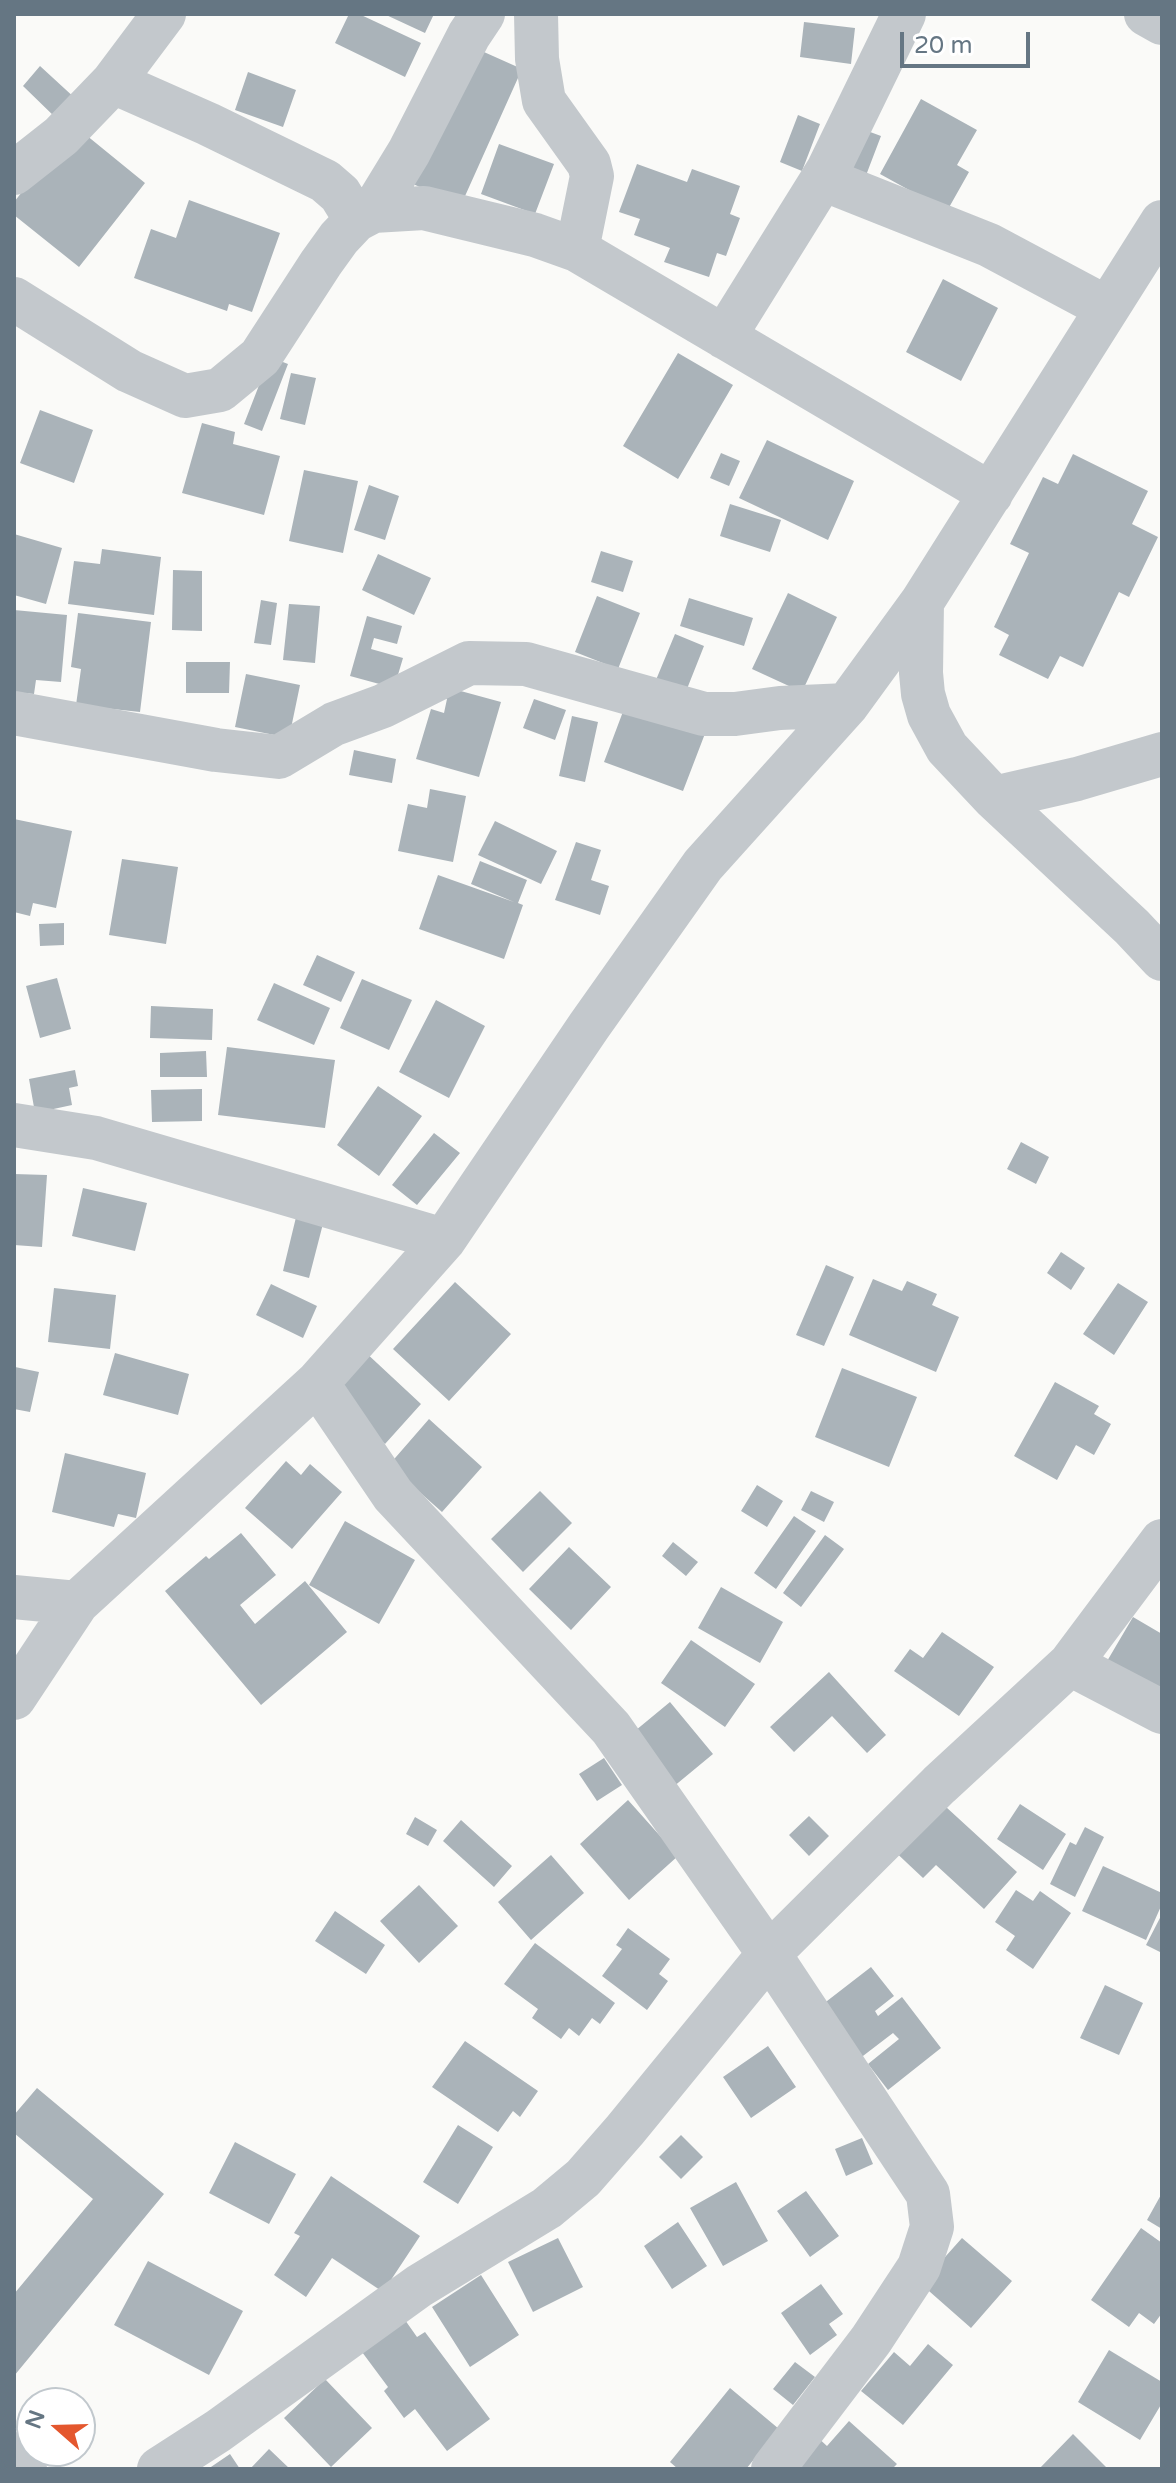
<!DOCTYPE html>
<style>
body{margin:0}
#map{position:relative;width:1176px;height:2483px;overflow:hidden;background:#fafaf8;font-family:"Varela Round",sans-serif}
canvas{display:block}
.frame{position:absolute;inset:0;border:16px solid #657683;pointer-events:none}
.north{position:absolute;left:16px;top:2387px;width:80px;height:80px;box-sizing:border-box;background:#fff;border:2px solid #c1c8cd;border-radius:50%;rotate:290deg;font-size:22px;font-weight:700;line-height:32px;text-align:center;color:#657683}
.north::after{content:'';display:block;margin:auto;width:28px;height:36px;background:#e4572e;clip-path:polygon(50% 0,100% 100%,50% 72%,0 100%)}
.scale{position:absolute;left:900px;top:32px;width:130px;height:36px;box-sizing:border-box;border:4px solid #657683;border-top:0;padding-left:10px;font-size:24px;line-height:28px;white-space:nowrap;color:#657683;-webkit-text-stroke:6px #fff;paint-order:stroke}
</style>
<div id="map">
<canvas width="1176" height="2483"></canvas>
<div class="frame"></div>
<div class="north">N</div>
<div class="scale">20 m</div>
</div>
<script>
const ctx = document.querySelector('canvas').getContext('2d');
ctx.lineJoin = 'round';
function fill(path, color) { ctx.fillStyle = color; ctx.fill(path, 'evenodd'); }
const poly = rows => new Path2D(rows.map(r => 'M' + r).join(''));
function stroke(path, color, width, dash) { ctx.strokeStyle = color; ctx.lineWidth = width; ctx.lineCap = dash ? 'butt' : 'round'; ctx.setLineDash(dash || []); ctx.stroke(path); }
const building = poly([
 [349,14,359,14,421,43,405,77,335,43],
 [384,14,434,14,425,33],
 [804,22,855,28,851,64,800,57],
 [475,48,522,69,461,205,413,184],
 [40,66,77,100,58,120,23,86],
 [248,72,296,90,283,127,235,110],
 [921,99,977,130,957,165,969,172,947,211,880,174],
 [798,115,820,124,802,171,780,162],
 [75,126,145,183,79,267,14,215,14,202],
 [854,126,881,136,865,178,838,168],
 [499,144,554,164,535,214,481,194],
 [637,164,687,182,692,169,740,186,730,214,740,218,726,256,717,253,709,277,664,262,670,248,634,235,640,219,619,212],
 [189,200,280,233,252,312,229,304,227,311,134,278,151,229,176,238],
 [943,279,998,308,961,381,906,352],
 [678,353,733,385,678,479,623,446],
 [270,357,288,364,262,431,244,424],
 [291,373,316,378,305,425,280,419],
 [40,410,93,430,74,483,20,463],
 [202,423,235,432,233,444,280,456,264,515,182,493],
 [767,440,854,481,828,540,739,498],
 [721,453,740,461,729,486,710,478],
 [1073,454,1148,491,1132,524,1158,537,1129,597,1119,592,1083,667,1060,656,1048,679,999,655,1009,635,994,627,1029,553,1010,544,1043,477,1058,484],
 [304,470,358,481,343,553,289,541],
 [369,485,399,496,385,540,354,530],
 [730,504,781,520,770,552,720,536],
 [14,534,62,548,46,604,14,595],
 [102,549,161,557,154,615,68,604,74,561,100,564],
 [601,551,633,561,623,592,591,582],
 [378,554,431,578,414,615,362,590],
 [173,570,202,571,202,631,172,630],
 [788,593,837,617,802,692,752,669],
 [597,596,640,613,618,669,575,652],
 [689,598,753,618,744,646,680,626],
 [261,600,277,603,271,645,254,643],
 [289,604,320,606,315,663,283,660],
 [14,610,67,615,61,682,36,680,34,694,14,692],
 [78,613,151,622,140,712,76,705,81,669,71,667],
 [367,616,402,626,397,644,374,638,371,649,403,658,394,688,350,676],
 [675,634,704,646,681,704,651,692],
 [186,662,230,662,229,693,186,693],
 [246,674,300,685,289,738,235,727],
 [446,687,501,702,479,777,416,759,431,709,444,713,447,699,443,697],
 [534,699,566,710,555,740,523,728],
 [627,701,706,731,683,791,604,762],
 [572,716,598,722,585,782,559,776],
 [354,750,396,759,392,783,349,775],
 [430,789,466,796,453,862,398,851,408,804,427,808],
 [14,819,72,831,56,908,33,903,30,916,14,912],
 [495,821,557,851,541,884,478,855],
 [576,842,601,850,591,880,609,886,600,915,555,900],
 [122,859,178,867,166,944,109,935],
 [480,861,527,880,518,903,523,905,504,959,419,929,438,875,514,902,471,884],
 [64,923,64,945,40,946,39,924],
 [317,955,355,972,341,1002,303,985],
 [57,978,71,1029,40,1038,26,986],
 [362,979,412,1000,389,1050,340,1028],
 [274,983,330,1008,314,1045,257,1020],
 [436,1000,485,1026,449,1098,399,1072],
 [151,1006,213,1009,212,1040,150,1038],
 [227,1047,335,1060,325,1128,218,1115],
 [206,1051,207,1077,160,1077,160,1053],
 [75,1070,78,1086,69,1088,72,1105,35,1113,29,1079],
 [378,1086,422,1116,379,1176,337,1145],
 [202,1089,202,1121,152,1122,151,1090],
 [434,1133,460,1153,417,1205,392,1185],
 [1021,1142,1049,1157,1036,1184,1007,1169],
 [14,1174,47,1175,42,1247,14,1245],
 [83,1188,147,1203,135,1251,72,1236],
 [298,1209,325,1216,309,1278,283,1271],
 [1061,1252,1085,1268,1071,1290,1047,1273],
 [826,1265,854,1277,824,1346,796,1335],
 [873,1279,902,1291,907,1281,937,1294,932,1305,959,1317,936,1372,849,1335],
 [455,1282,511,1334,449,1401,393,1349],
 [1118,1283,1148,1302,1114,1355,1083,1334],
 [271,1284,317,1306,303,1338,256,1315],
 [54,1288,116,1295,110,1349,48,1342],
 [363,1350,421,1404,385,1444,326,1390],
 [115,1353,189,1374,178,1415,103,1395],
 [15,1367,39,1372,30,1412,14,1409],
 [842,1368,917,1397,889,1467,815,1437],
 [1055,1382,1099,1406,1094,1414,1111,1424,1094,1455,1076,1445,1057,1480,1014,1456],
 [429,1419,482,1467,442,1512,389,1465],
 [65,1453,146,1473,136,1518,118,1514,114,1527,52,1512],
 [286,1461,301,1475,310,1464,342,1492,292,1549,245,1508],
 [757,1485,783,1501,767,1527,741,1511],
 [540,1491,572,1523,523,1572,491,1539],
 [811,1491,834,1502,824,1522,801,1510],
 [794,1516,816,1531,776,1589,754,1573],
 [345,1521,415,1560,379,1624,309,1585],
 [241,1533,276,1575,240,1605,255,1624,305,1581,347,1632,261,1705,165,1591,206,1556,209,1559],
 [825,1535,844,1549,801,1607,783,1593],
 [673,1542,698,1562,686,1576,662,1556],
 [569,1547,611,1587,571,1630,529,1589],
 [721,1587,783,1622,760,1663,698,1628],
 [1133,1617,1162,1634,1162,1703,1103,1668],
 [942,1632,994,1667,959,1716,894,1671,910,1649,923,1658],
 [691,1640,755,1684,725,1727,661,1683],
 [829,1672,886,1735,867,1753,832,1716,794,1752,770,1727],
 [670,1702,713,1754,667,1792,624,1740],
 [604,1758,622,1785,597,1801,579,1774],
 [934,1796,1017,1872,984,1909,936,1865,923,1878,889,1846],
 [628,1800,678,1856,629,1900,580,1844],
 [1020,1804,1066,1834,1043,1870,997,1839],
 [809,1816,829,1836,809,1856,789,1835],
 [415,1817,437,1830,428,1846,406,1834],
 [461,1820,512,1866,494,1887,443,1841],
 [1085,1827,1104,1837,1075,1897,1050,1884,1070,1842,1076,1845],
 [551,1855,584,1893,531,1940,498,1902],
 [1103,1866,1162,1893,1162,1904,1146,1940,1082,1911],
 [419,1885,458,1926,419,1963,380,1921],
 [1016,1890,1033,1901,1040,1891,1071,1913,1033,1969,1006,1950,1015,1936,995,1922],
 [335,1911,385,1945,366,1974,315,1941],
 [1162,1914,1162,1953,1146,1945],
 [628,1928,670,1959,659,1974,668,1981,647,2010,602,1976,622,1949,616,1945],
 [535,1943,615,2003,600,2024,592,2018,579,2036,569,2028,561,2039,532,2018,538,2009,504,1984],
 [871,1967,894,1996,875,2011,878,2016,902,1997,941,2048,888,2090,868,2064,899,2039,893,2033,859,2059,818,2008],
 [1105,1985,1143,2003,1119,2055,1080,2038],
 [465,2041,538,2091,520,2117,513,2111,498,2132,432,2087],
 [768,2046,796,2087,751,2118,723,2077],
 [37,2088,164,2194,14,2376,14,2294,93,2199,14,2133,14,2115],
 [458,2125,493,2147,458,2204,423,2182],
 [681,2135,703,2157,681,2179,659,2157],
 [862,2138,873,2164,846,2176,835,2149],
 [235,2142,296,2174,269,2224,209,2193],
 [331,2176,420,2236,383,2292,332,2258,306,2297,274,2275,300,2236,294,2233],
 [736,2182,768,2241,723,2266,690,2208],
 [806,2191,839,2236,810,2257,777,2211],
 [1162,2193,1162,2229,1147,2220],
 [678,2222,707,2266,672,2289,644,2246],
 [1141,2228,1162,2243,1162,2313,1154,2324,1139,2313,1129,2327,1091,2300],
 [558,2238,583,2287,533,2312,508,2262],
 [962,2238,1012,2281,971,2328,921,2284],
 [148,2261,243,2311,209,2375,114,2325],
 [481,2275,519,2335,470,2367,432,2307],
 [821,2284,843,2314,829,2324,837,2335,810,2355,781,2313],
 [405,2320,417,2337,425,2332,490,2419,447,2451,415,2409,404,2418,384,2391,388,2387,362,2352],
 [928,2344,953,2365,903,2425,861,2391,894,2352,910,2366],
 [1109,2350,1162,2382,1162,2403,1140,2440,1078,2402],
 [795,2362,815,2377,793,2405,773,2389],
 [325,2379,372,2428,331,2467,284,2418],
 [730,2388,779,2429,746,2469,678,2469,670,2462],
 [849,2421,897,2464,892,2469,786,2469,816,2436,827,2446],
 [1073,2434,1108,2469,1039,2469],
 [269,2449,290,2469,250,2469],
 [230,2454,240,2469,208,2469]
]);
const minor = poly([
 [536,14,537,59,544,101,589,164,592,176,577,250],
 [1146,14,1162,23],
 [113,82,208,124,325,181,340,194,356,220],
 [14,173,61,136,113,82,164,14],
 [823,179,989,245,1107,308],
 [373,211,409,152,469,35,483,14],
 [14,299,129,371,185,396,220,390,260,357,321,263,339,238,356,220,373,211,424,208,535,235,577,250,991,494],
 [724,337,828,170,904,14],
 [922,602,921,673,923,694,929,715,947,748,994,798,1132,927,1162,959],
 [14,713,216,750,279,757,334,724,383,706,469,663,526,664,704,714,735,714,780,708,847,705],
 [994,798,1077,779,1162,754],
 [14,1125,96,1138,444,1240],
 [317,1383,393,1495,611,1728,769,1954,928,2194,932,2227,919,2267,871,2340,773,2469],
 [14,1597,77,1603],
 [1070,1664,1162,1712],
 [14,1698,77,1603,317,1383,444,1240,589,1026,703,865,847,705,922,602,1162,222],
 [14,2454,25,2469],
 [159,2469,218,2431,419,2286,547,2208,583,2178,625,2130,769,1954,939,1785,1070,1664,1162,1541]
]);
fill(building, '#aab3b9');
stroke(minor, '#c3c8cc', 44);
</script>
